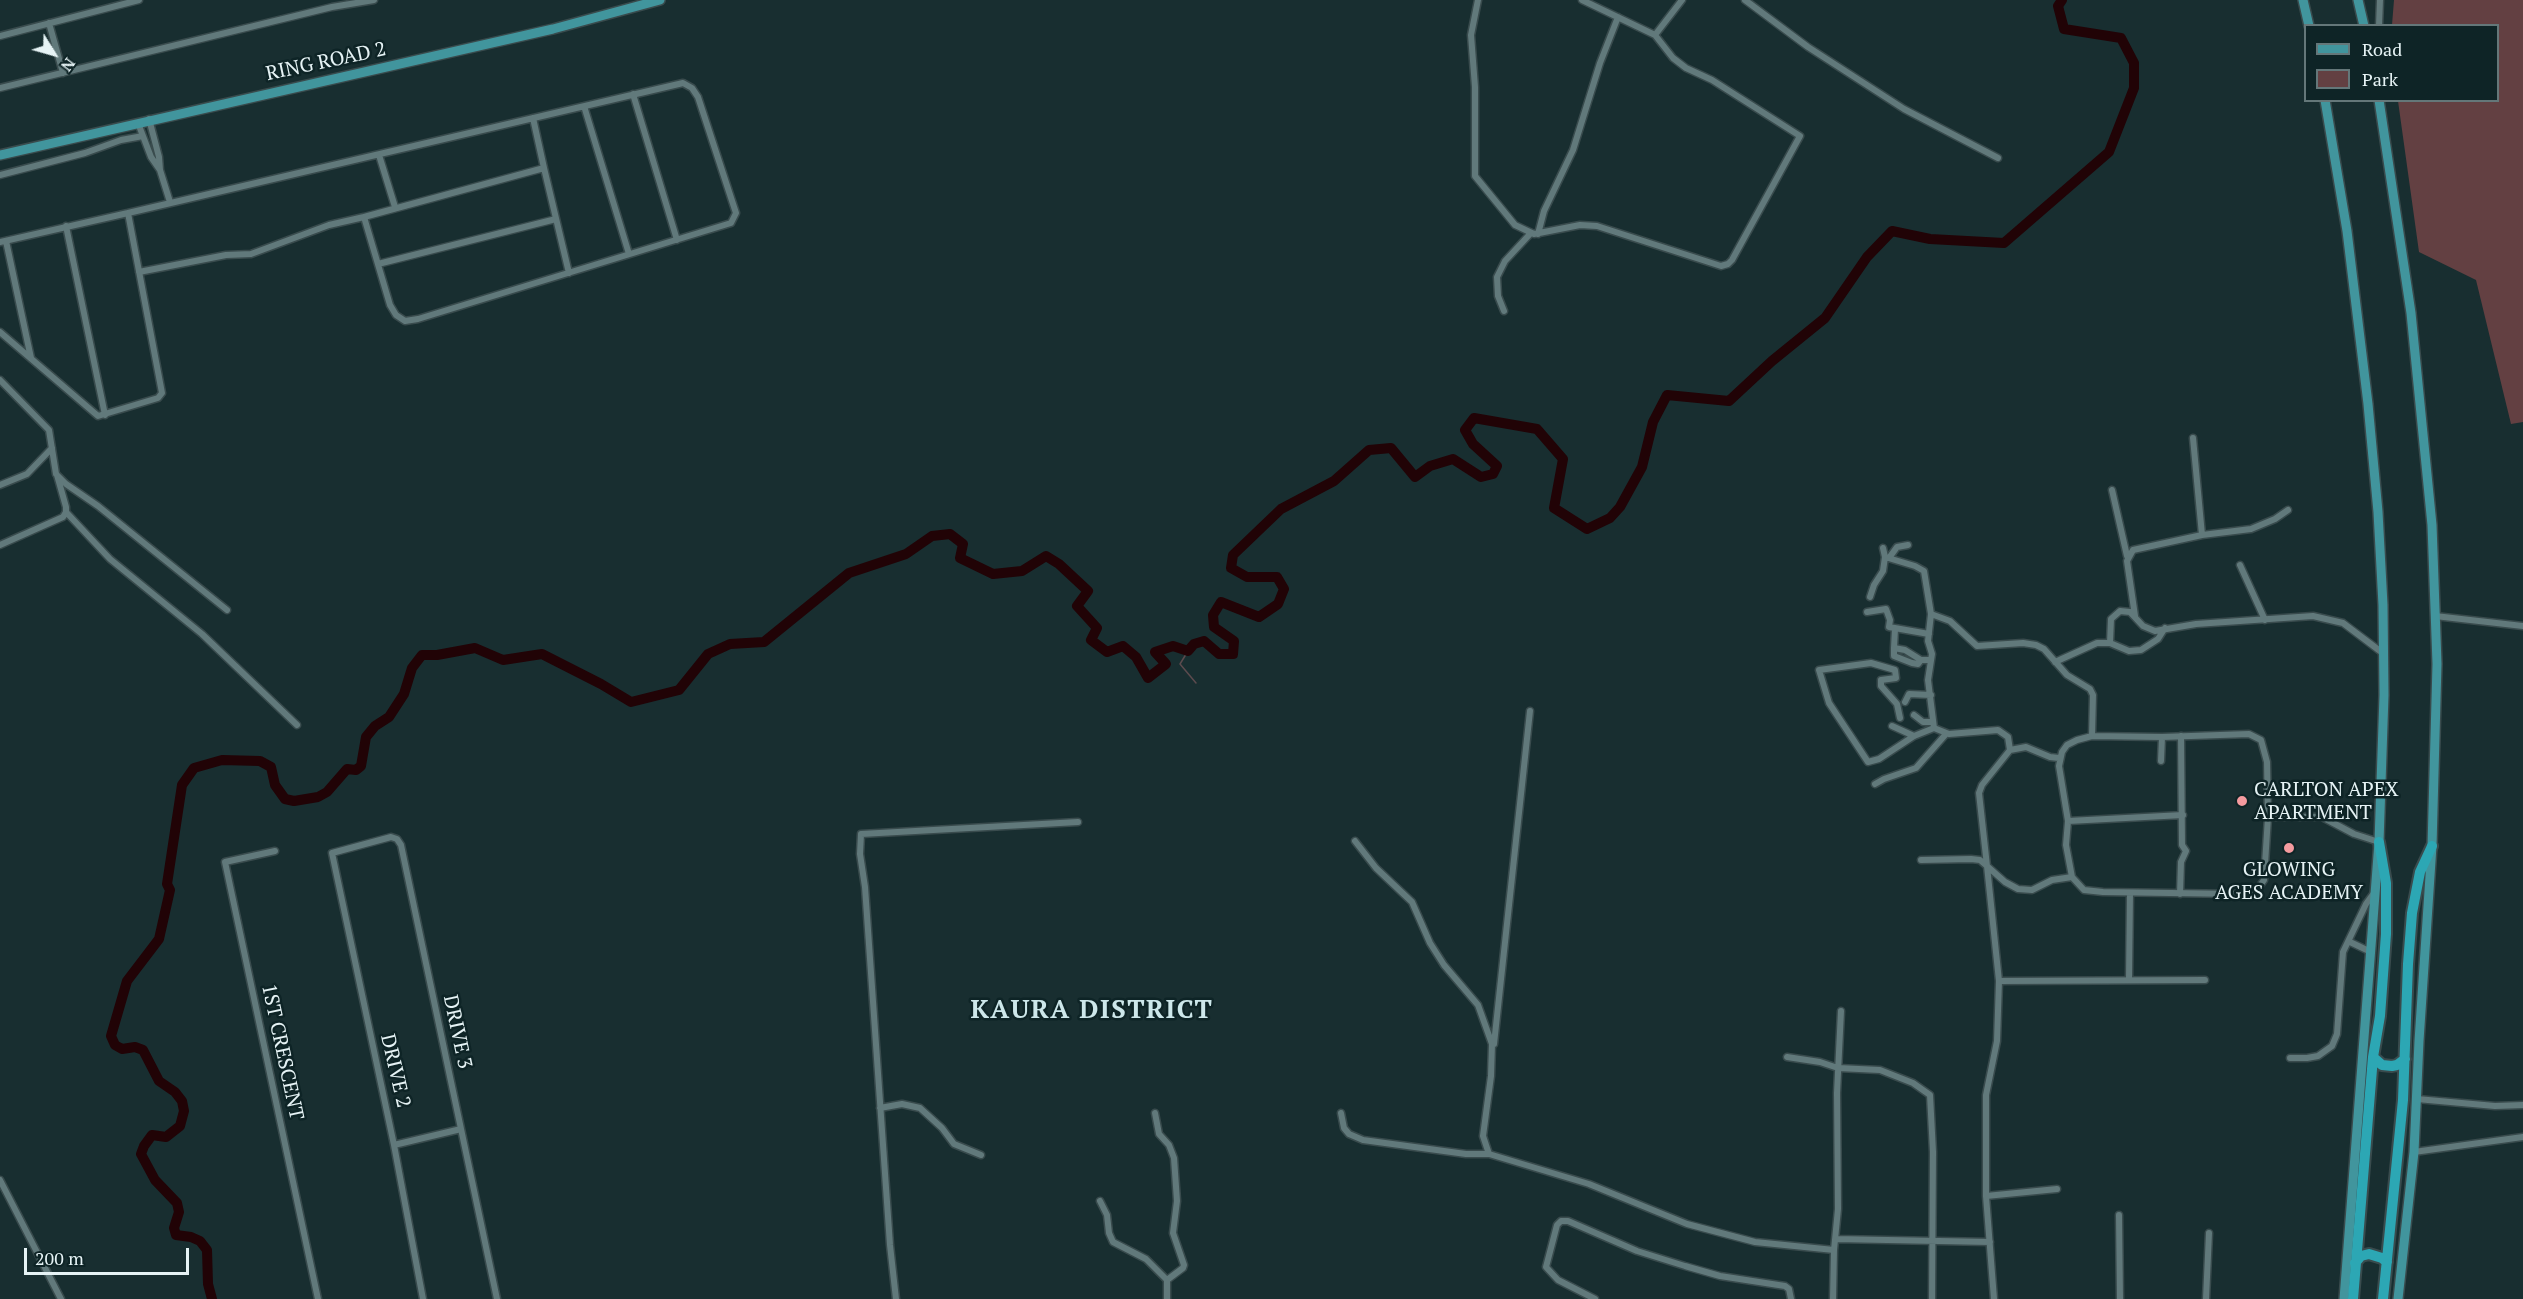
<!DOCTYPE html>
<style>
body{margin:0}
#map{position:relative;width:2523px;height:1299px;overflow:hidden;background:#182e30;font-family:"PT Serif",serif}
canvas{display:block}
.legend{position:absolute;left:2304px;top:24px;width:195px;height:78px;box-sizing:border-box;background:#0e2426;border:2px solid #647779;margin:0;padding:8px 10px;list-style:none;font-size:18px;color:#e6f3f5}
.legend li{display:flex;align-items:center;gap:12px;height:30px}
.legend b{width:30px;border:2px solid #647779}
.north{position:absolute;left:24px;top:24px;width:60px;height:60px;-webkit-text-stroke:4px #0e2426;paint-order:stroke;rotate:127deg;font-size:16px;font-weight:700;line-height:24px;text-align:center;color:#e6f3f5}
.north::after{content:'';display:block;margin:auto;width:21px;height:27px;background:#e6f3f5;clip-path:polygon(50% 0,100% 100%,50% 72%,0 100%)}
.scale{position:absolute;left:24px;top:1248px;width:165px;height:27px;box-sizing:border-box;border:3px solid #e6f3f5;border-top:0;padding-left:8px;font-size:18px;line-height:21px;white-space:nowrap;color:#e6f3f5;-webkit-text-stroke:4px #0e2426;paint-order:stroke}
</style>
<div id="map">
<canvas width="2523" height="1299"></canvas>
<ul class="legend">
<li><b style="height:8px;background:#41959d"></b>Road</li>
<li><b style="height:16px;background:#634042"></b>Park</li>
</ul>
<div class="north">N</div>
<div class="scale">200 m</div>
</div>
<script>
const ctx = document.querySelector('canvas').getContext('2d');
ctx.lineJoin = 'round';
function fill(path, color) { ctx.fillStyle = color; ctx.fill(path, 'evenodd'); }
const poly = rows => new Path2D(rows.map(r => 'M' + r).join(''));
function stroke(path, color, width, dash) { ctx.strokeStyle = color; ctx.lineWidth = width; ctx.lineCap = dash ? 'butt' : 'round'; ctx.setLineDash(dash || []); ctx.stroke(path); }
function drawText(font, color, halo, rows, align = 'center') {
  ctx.font = font + ' "PT Serif",serif'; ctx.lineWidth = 5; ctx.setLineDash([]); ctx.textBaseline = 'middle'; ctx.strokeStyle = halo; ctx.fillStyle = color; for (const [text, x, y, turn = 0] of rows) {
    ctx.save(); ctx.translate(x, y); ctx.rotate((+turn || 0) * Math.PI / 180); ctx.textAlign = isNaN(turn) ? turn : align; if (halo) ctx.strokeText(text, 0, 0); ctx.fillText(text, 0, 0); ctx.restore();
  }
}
const green = poly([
 [2394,0,2523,0,2523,422,2511,424,2476,280,2419,252,2398,101,2498,100,2498,26,2392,25]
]);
const stream = poly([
 [1188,651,1180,664,1196,683]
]);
const river = poly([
 [212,1299,208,1284,207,1250,200,1241,191,1237,176,1235,174,1228,179,1212,177,1203,155,1180,141,1154,144,1146,152,1135,166,1137,180,1126,184,1111,182,1101,175,1092,159,1081,143,1050,135,1047,122,1049,115,1045,111,1036,127,981,159,939,170,890,167,884,182,785,194,768,222,760,260,761,271,767,275,785,285,799,294,801,318,797,327,792,347,769,356,770,361,766,366,737,375,726,389,717,404,694,412,668,422,655,437,655,475,648,503,660,542,654,601,684,631,702,679,690,708,654,730,644,764,642,849,573,906,554,932,536,950,534,963,544,960,558,993,574,1022,571,1046,556,1059,564,1088,591,1077,606,1097,628,1091,640,1107,652,1123,646,1136,657,1148,678,1166,664,1155,652,1173,646,1188,651,1194,644,1204,641,1219,654,1233,654,1234,641,1214,627,1213,615,1221,602,1259,617,1278,604,1284,589,1277,577,1247,577,1231,568,1233,555,1281,509,1334,481,1369,450,1391,448,1415,477,1430,466,1453,459,1481,477,1493,474,1497,466,1473,444,1465,430,1474,418,1537,429,1563,459,1554,508,1587,529,1610,518,1620,507,1642,467,1653,422,1667,395,1729,401,1772,361,1825,318,1867,257,1892,231,1930,239,2004,243,2109,152,2134,88,2134,63,2121,38,2064,29,2058,6,2062,0]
]);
const street = poly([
 [1478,0,1471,35,1475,87,1475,176,1515,225,1534,234,1580,225,1597,226,1721,266,1728,264,1732,260,1800,136,1712,80,1686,68,1673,58,1655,35,1582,0],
 [1745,0,1808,47,1904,109,1998,158],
 [49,23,63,73],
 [2379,26,2380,0],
 [1655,35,1682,0],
 [0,36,139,0],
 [0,88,332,7,374,0],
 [633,94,677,240],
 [584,106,629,254],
 [149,119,159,157,160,170],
 [138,123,151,157,160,170,170,202],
 [379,155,395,207],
 [544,168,569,273],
 [0,175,85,153,121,140,143,136],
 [128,213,683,83,692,88,698,97,736,213,731,223,418,319,405,321,396,315,390,305,364,217,329,225,251,254,226,255,139,272],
 [364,217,544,168,533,118],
 [66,226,105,415],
 [1538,234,1544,211,1573,150,1600,63,1618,17],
 [6,241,31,358],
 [0,242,128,213,162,393,158,398,98,416,0,332],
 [378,264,556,219],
 [1504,311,1498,296,1497,277,1505,261,1530,234],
 [0,380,49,430,56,474,66,484,98,506,227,610],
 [2193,438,2202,535],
 [0,485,27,474,52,448],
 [2112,490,2127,556],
 [66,512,110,559,202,634,297,725],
 [0,545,63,517,66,512,66,507,57,475],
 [1883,548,1885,557],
 [1889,558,1897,547,1908,545],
 [2240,565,2265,620],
 [1870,597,1874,585,1883,571,1885,557,1915,566,1924,571,1931,614,1928,641,1932,654,1928,680,1934,728,1949,734,1998,730,2008,737,2010,750,1982,785,1979,793,1987,866,2005,882,2018,889,2032,890,2052,880,2072,877,2084,890,2103,892,2238,894,2257,890,2264,880,2268,817,2267,762,2261,740,2249,734,2162,737,2092,736,2077,740,2067,745,2062,752,2059,766,2068,821,2066,845,2072,877],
 [1867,612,1886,609,1890,620,1889,627,1929,634],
 [1931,614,1950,621,1977,646,2023,643,2036,645,2044,649,2067,675,2090,689,2093,695,2092,736],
 [2135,616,2127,561,2133,550,2202,535,2251,529,2275,519,2288,510],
 [2435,616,2523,626],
 [1895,629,1894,648,1905,650,1921,660,1930,660],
 [2110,643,2111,619,2120,611,2130,612,2143,626,2155,631,2196,624,2313,616,2343,623,2384,654],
 [1894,648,1894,656,1912,663,1918,664,1921,660],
 [2055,662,2097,643,2110,643,2129,651,2141,650,2158,639,2165,628],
 [1905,702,1909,694,1931,695],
 [1914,715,1923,722,1933,722],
 [1900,718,1897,704,1881,686,1881,680,1896,678,1895,670,1871,663,1819,670,1829,703,1868,762,1879,759,1914,736,1934,728],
 [1892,726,1914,736],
 [2010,750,2026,747,2050,757,2059,758],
 [2161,761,2162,737],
 [1875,784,1884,779,1916,768,1946,734],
 [2268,817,2322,817,2354,834,2379,842],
 [2068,821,2183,815],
 [1355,841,1376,868,1412,902,1430,943,1444,965,1478,1005,1492,1044,1491,1076,1483,1136,1489,1154],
 [275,851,225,862,318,1299],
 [1921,860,1971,859,1980,860,1987,866,1999,981,1997,1041,1986,1095,1986,1196,1994,1299],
 [2180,894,2181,862,2186,851,2182,845,2181,736],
 [2350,942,2371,952],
 [2129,979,2130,893],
 [1999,981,2205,980],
 [1494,1044,1530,711],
 [1787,1057,1820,1062,1838,1068,1880,1070,1913,1083,1930,1095,1933,1152,1932,1299],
 [2290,1058,2307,1058,2318,1056,2332,1046,2337,1034,2343,952,2366,904,2374,893],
 [2417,1099,2495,1106,2523,1105],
 [880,1108,902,1104,920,1108,942,1128,954,1144,981,1155],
 [1155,1113,1159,1134,1169,1145,1174,1158,1177,1201,1173,1233,1184,1265,1183,1268,1167,1280,1167,1299],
 [1341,1113,1344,1128,1349,1134,1363,1140,1466,1154,1489,1154,1589,1184,1687,1224,1755,1242,1834,1250],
 [394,1145,461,1129],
 [2414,1152,2523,1137],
 [0,1180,61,1299],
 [1986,1196,2057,1189],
 [1100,1201,1107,1215,1109,1233,1113,1242,1146,1259,1167,1280],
 [2119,1215,2120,1299],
 [1836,1239,1990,1242],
 [423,1299,394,1145,332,853,391,837,397,839,401,845,497,1299],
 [896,1299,890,1245,865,887,860,854,861,834,1078,822],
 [1595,1299,1558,1280,1546,1267,1557,1225,1561,1221,1568,1221,1637,1251,1685,1266,1720,1276,1785,1286,1789,1289,1791,1299],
 [1833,1299,1834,1250,1838,1209,1837,1093,1841,1011],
 [2206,1299,2209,1233]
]);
const primary = poly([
 [2303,0,2309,26],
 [2358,0,2364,26],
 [2325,100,2347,231,2368,404,2378,512,2383,605,2384,695,2379,842,2344,1299],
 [2379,100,2411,313,2432,525,2437,664,2432,846,2419,1041,2414,1152,2398,1299],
 [0,155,553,29,660,0]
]);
const highway = poly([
 [2373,1057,2382,1065,2392,1066,2397,1065,2405,1059],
 [2355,1263,2361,1256,2369,1254,2382,1258,2387,1262],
 [2353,1299,2373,1057,2380,1016,2386,934,2386,883,2379,842],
 [2383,1299,2403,1100,2408,964,2412,913,2420,872,2432,846]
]);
const markers = [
 [2242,801,6,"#f49b9f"],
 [2289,848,6,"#f49b9f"]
];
const streetNames = [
 ["RING ROAD 2",326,62,-12],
 ["DRIVE 3",457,1032,78],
 ["1ST CRESCENT",282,1052,78],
 ["DRIVE 2",395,1071,77]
];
const poiNames = [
 ["CARLTON APEX",2254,790],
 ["APARTMENT",2254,813],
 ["GLOWING",2289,870,"center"],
 ["AGES ACADEMY",2289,893,"center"]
];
const districtNames = [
 ["KAURA DISTRICT",1092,1011]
];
fill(green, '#634042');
stroke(stream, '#5c4b4e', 1.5);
stroke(river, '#210306', 10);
stroke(street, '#394b4d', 9);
stroke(primary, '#394b4d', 12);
stroke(highway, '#394b4d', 14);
stroke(street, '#61797b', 6);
stroke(primary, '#41959d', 9);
stroke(highway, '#2ca7b4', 10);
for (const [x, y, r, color] of markers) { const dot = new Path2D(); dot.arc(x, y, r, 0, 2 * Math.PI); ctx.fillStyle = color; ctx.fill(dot); stroke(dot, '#0e2426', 2); }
drawText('20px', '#e6f3f5', '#0e2426', streetNames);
drawText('20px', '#e6f3f5', '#0e2426', poiNames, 'left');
ctx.letterSpacing = '1.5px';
drawText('bold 26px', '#cde7ea', '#0e2426', districtNames);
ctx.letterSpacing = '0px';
</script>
